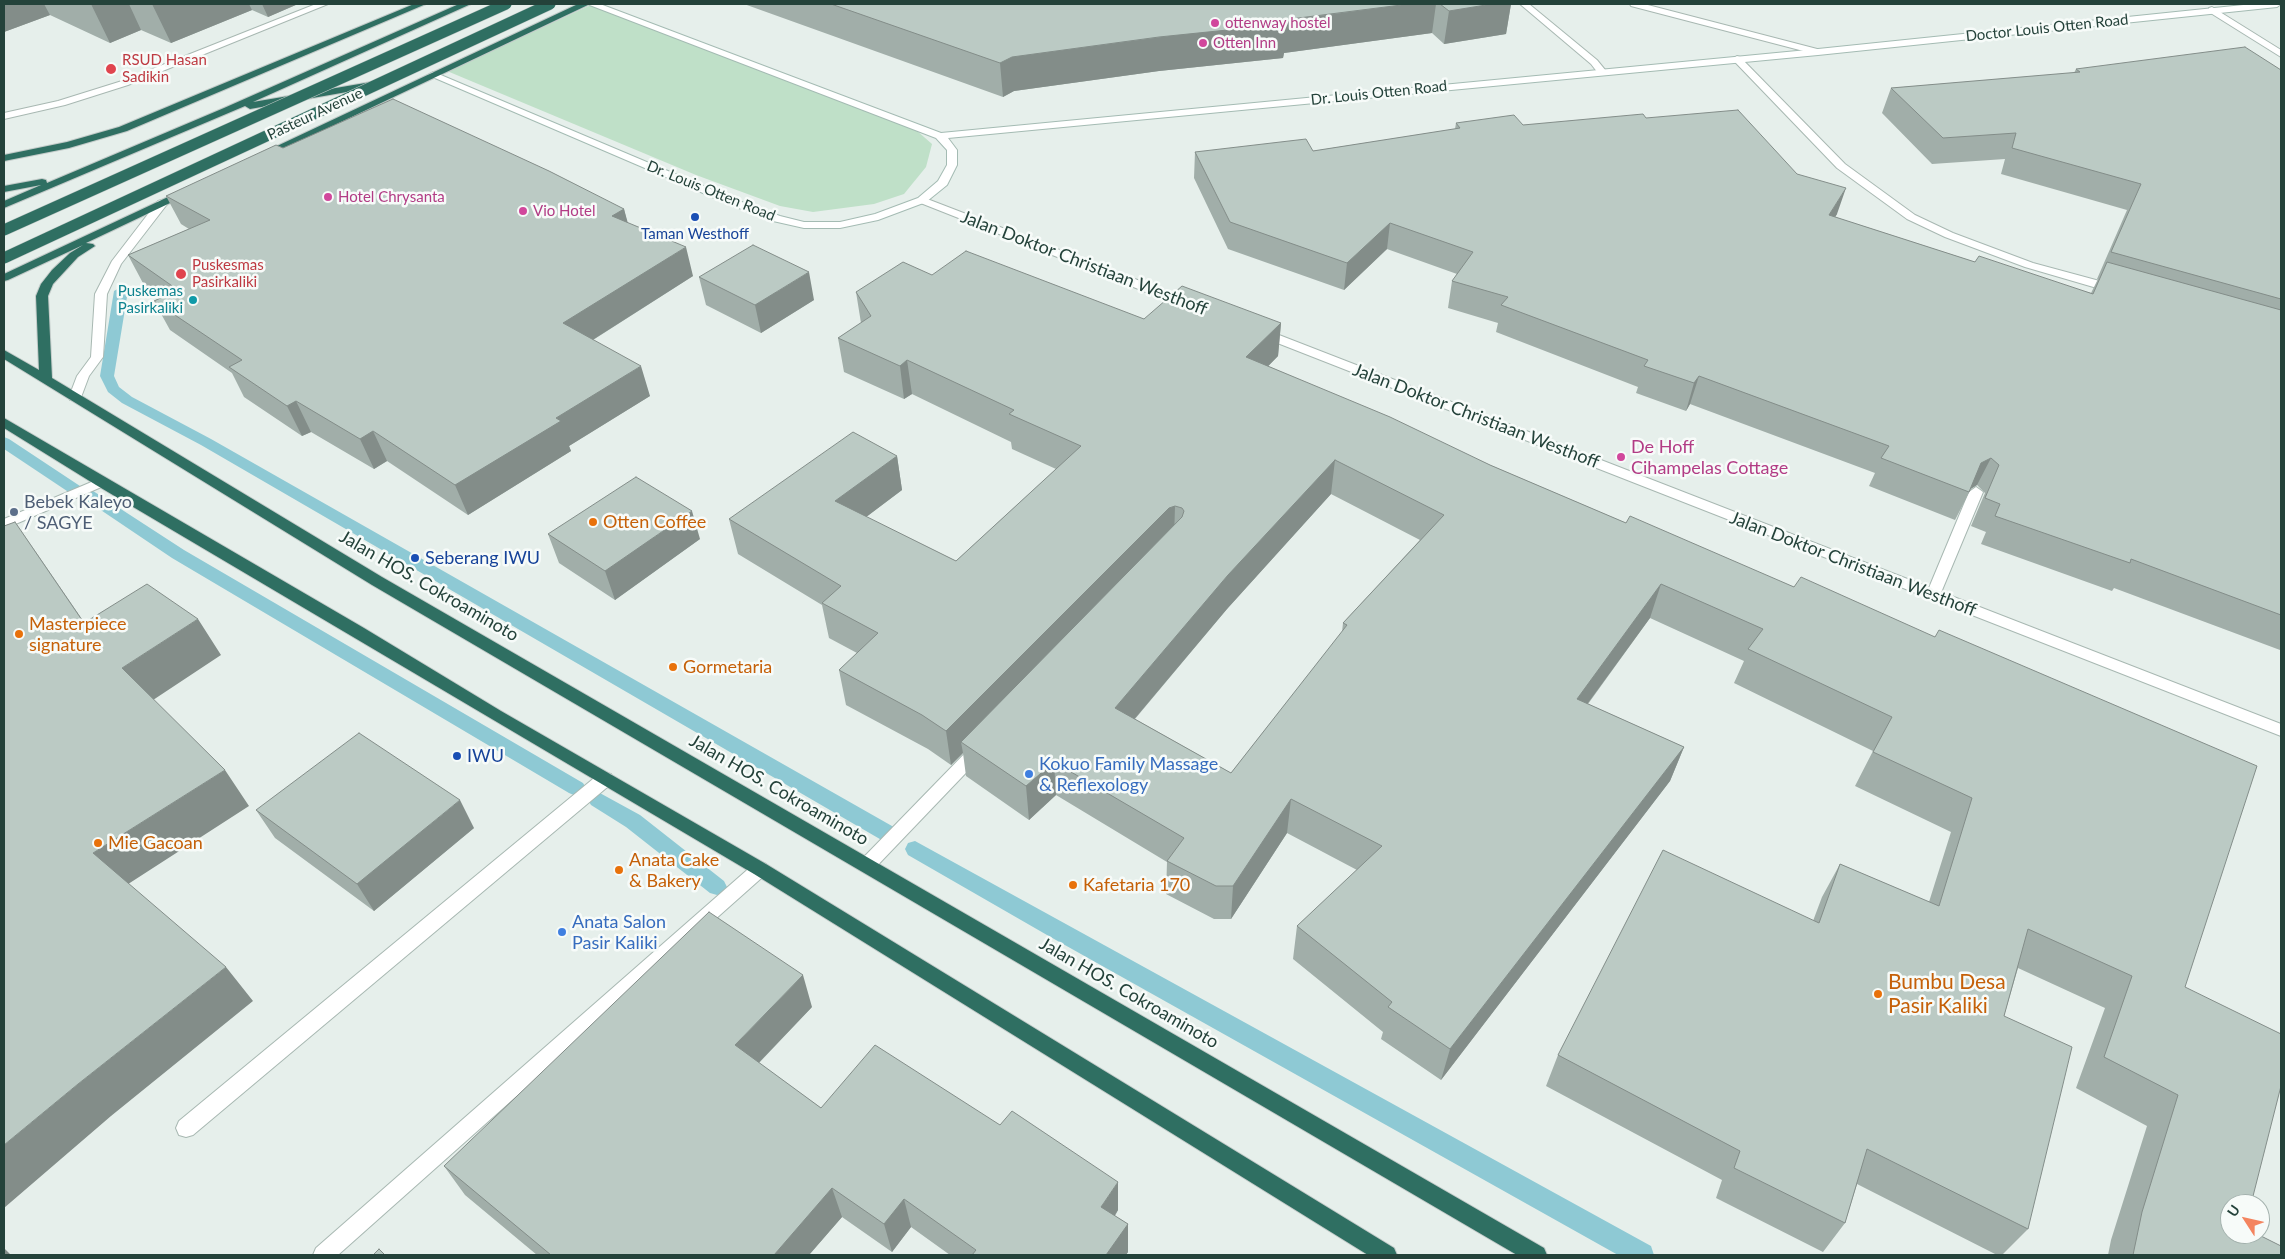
<!DOCTYPE html>
<style>
body{margin:0}
#map{position:relative;width:2285px;height:1259px;overflow:hidden;background:#e6efeb;font-family:Lato,sans-serif}
canvas{display:block}
.frame{position:absolute;inset:0;border:5px solid #24423a;pointer-events:none}
.north{position:absolute;left:2220px;top:1194px;width:50px;height:50px;box-sizing:border-box;background:#f7fbf9;border:1px solid #a3b1ad;border-radius:50%;rotate:305deg;font-size:14px;font-weight:700;line-height:20px;text-align:center;color:#24423a}
.north::after{content:'';display:block;margin:auto;width:18px;height:22px;background:#f4845f;clip-path:polygon(50% 0,100% 100%,50% 72%,0 100%)}
</style>
<div id="map">
<canvas width="2285" height="1259"></canvas>
<div class="frame"></div>
<div class="north">U</div>
</div>
<script>
const ctx = document.querySelector('canvas').getContext('2d');
ctx.lineJoin = 'round';
function fill(path, color) { ctx.fillStyle = color; ctx.fill(path, 'evenodd'); }
const poly = rows => new Path2D(rows.map(r => 'M' + r).join(''));
function stroke(path, color, width, dash) { ctx.strokeStyle = color; ctx.lineWidth = width; ctx.lineCap = dash ? 'butt' : 'round'; ctx.setLineDash(dash || []); ctx.stroke(path); }
function drawText(font, color, halo, rows, align = 'center') {
  ctx.font = font + ' Lato,sans-serif'; ctx.lineWidth = 5; ctx.setLineDash([]); ctx.textBaseline = 'middle'; ctx.strokeStyle = halo; ctx.fillStyle = color; for (const [text, x, y, turn = 0] of rows) {
    ctx.save(); ctx.translate(x, y); ctx.rotate((+turn || 0) * Math.PI / 180); ctx.textAlign = isNaN(turn) ? turn : align; if (halo) ctx.strokeText(text, 0, 0); ctx.fillText(text, 0, 0); ctx.restore();
  }
}
const green = poly([
 [591,5,916,130,932,144,926,167,904,194,874,204,813,212,780,206,696,175,447,71]
]);
const stream = poly([
 [121,287,128,291,114,376,119,387,132,397,211,439,899,830,902,836,899,842,892,844,885,842,201,445,122,403,108,392,100,376,114,291,121,287],
 [4,437,9,439,83,488,90,489,184,550,583,783,586,788,583,793,576,796,569,793,172,558,77,494,70,493,4,449,4,437],
 [598,792,640,815,724,881,727,887,724,893,717,895,710,893,626,827,591,805,588,800,591,795,598,792],
 [915,841,1651,1246,1654,1255,1618,1255,1047,935,908,855,905,849,908,843,915,841]
]);
const lane = poly([
 [316,4,328,4,128,85,65,105,4,119,4,113,58,101,122,81,316,4],
 [162,200,168,203,121,264,107,294,103,357,89,376,80,400,70,400,69,397,77,376,91,357,95,294,112,261,158,201,162,200],
 [101,478,108,482,106,485,4,529,4,519,101,478],
 [1976,487,1983,492,1940,595,1938,599,1928,599,1926,595,1969,492,1976,487],
 [977,745,983,747,985,751,983,755,873,870,867,872,861,870,858,865,861,860,971,747,977,745],
 [605,773,611,774,613,779,611,784,193,1135,186,1137,179,1135,176,1128,179,1121,599,774,605,773]
]);
const street = poly([
 [1520,4,1529,4,1597,60,1606,71,1604,73,1598,73,1591,64,1520,4],
 [1630,4,1644,4,1821,50,1823,52,1821,54,1815,54,1631,6,1630,4],
 [2212,7,2281,50,2281,57,2209,12,2209,8,2212,7],
 [1737,56,1740,57,1845,164,1915,215,1953,233,2033,263,2118,286,2120,289,2114,293,2025,267,1945,237,1907,219,1837,168,1734,61,1732,59,1737,56],
 [922,197,1192,301,1194,304,1192,307,1184,307,918,202,917,200,922,197],
 [1261,328,2281,724,2281,736,1257,335,1255,332,1261,328],
 [760,862,766,864,769,869,766,874,338,1255,313,1255,316,1248,754,864,760,862]
]);
const secondary = poly([
 [587,4,600,4,941,133,1818,49,2253,4,2281,4,2277,7,1818,55,948,138,957,150,957,165,947,185,926,202,878,220,840,228,804,228,773,221,731,205,428,75,433,72,436,73,739,201,780,216,804,222,840,222,875,214,918,198,938,181,947,165,947,150,936,138,587,4]
]);
const highway = poly([
 [414,4,426,4,127,131,69,148,4,161,4,155,67,142,119,127,414,4],
 [459,4,471,4,253,102,377,81,382,84,381,86,250,109,245,106,4,208,4,201,41,185,4,192,4,186,42,179,46,180,47,183,224,108,459,4],
 [578,4,590,4,267,157,263,158,258,155,578,4],
 [185,189,190,192,189,194,86,243,93,244,95,246,78,257,53,284,48,296,52,378,382,577,1544,1248,1547,1255,1517,1255,372,585,4,359,4,350,39,370,36,296,41,284,52,270,70,253,83,245,8,280,4,281,4,274,185,189],
 [4,418,364,628,501,711,766,864,1394,1248,1397,1255,1368,1255,754,874,96,485,4,428,4,418]
]);
const highwayBridge = poly([
 [4,230,506,4],
 [4,258,550,4]
]);
const wall = poly([
 [4,4,298,4,268,17,252,10,171,43,141,30,110,43,50,15,4,32],
 [744,4,1511,4,1506,34,1444,44,1432,33,1284,53,1283,58,1159,71,1014,91,1003,97],
 [2076,69,2281,70,2281,648,2280,650,2114,588,2112,591,1981,544,1986,532,1971,526,1985,493,1977,485,1971,489,1955,520,1869,486,1875,473,1690,404,1686,411,1636,393,1638,387,1496,332,1498,323,1448,308,1452,281,1457,274,1387,249,1344,290,1228,249,1194,178,1195,152,1313,151,1455,129,1456,123,1523,125,1646,118,1797,174,1837,214,1835,217,1975,262,2091,293,2098,279,2097,279,2127,210,2001,174,2005,159,1932,164,1882,113,1891,88,2074,73],
 [283,148,624,209,627,222,693,276,593,340,650,396,569,446,571,451,468,515,387,461,374,469,311,432,302,436,244,397,232,373,170,330,154,301,162,297,144,285,128,255,189,229,181,224,166,196],
 [932,275,1144,319,1281,323,1278,356,1268,366,1490,465,1626,523,1794,587,2185,987,2230,1234,2281,1255,2108,1255,2111,1240,2147,1126,2076,1088,2105,1008,2018,968,2004,1016,2028,1229,2002,1255,1997,1255,1857,1184,1845,1223,1823,1252,1716,1198,1722,1180,1546,1086,1558,1055,1813,921,1822,897,1840,864,1929,902,1951,832,1855,786,1873,751,1734,683,1744,661,1650,618,1588,704,1684,747,1670,781,1441,1080,1381,1039,1383,1032,1293,959,1297,926,1357,870,1287,833,1231,919,1214,919,1166,894,1167,862,1056,795,1029,820,966,776,963,753,951,765,928,749,846,705,839,670,857,653,829,638,822,605,738,554,729,519,897,456,902,490,866,517,956,561,1056,469,1012,449,1011,442,912,394,904,399,844,372,838,338,861,323,856,292],
 [1331,494,1420,540,1343,623,1342,632,1231,773,1135,719,1227,609],
 [699,277,814,300,761,333,706,305],
 [548,534,700,539,615,600,559,563],
 [256,810,474,828,374,911,275,838],
 [812,1007,759,1063,821,1108,1118,1210,1115,1216,1128,1224,1128,1252,1126,1255,950,1255,911,1227,892,1252,842,1217,809,1255,537,1255,465,1195,444,1166]
]);
const shadedWall = poly([
 [4,4,44,4,50,15,4,32],
 [91,4,129,4,141,30,110,43],
 [152,4,249,4,252,10,171,43],
 [262,4,298,4,268,17],
 [1409,4,1436,4,1432,33,1284,53,1283,58,1159,71,1014,91,1003,97,1000,63,1012,57],
 [1492,4,1511,4,1506,34,1444,44,1449,11],
 [1846,188,1837,214,1820,242,1829,215],
 [624,209,632,238,612,216],
 [1390,223,1387,249,1344,290,1347,263],
 [686,247,693,276,572,353,563,323],
 [809,272,814,300,761,333,755,305],
 [1281,323,1278,356,1244,391,1246,357],
 [907,360,912,394,904,399,900,366],
 [641,366,650,396,569,446,571,451,468,515,455,485,556,418],
 [1699,376,1690,404,1686,411,1694,383],
 [296,401,311,432,302,436,287,406],
 [373,431,387,461,374,469,360,439],
 [897,456,902,490,841,536,835,501],
 [1991,458,1977,485,1967,491,1981,463],
 [1335,460,1331,494,1227,609,1115,742,1115,708,1228,575],
 [1175,506,1174,540,961,742,963,753,951,765,946,731,1169,508],
 [692,511,700,539,615,600,605,571],
 [15,522,40,558,110,660,84,623],
 [1661,584,1650,618,1566,733,1577,699],
 [198,619,221,655,147,704,122,668],
 [1684,747,1670,781,1441,1080,1450,1049],
 [1054,762,1056,795,1029,820,1026,786],
 [225,770,249,806,122,888,93,853],
 [1291,799,1287,833,1231,919,1233,886],
 [460,800,474,828,374,911,357,884],
 [226,967,253,1001,111,1116,4,1208,4,1145,78,1084],
 [803,975,812,1007,746,1076,735,1045],
 [1118,1182,1118,1210,1102,1235,1101,1207],
 [832,1188,842,1217,809,1255,774,1255],
 [904,1199,911,1227,892,1252,884,1224],
 [1128,1224,1128,1252,1126,1255,1106,1255],
 [4,1248,11,1255,4,1255]
]);
const building = poly([
 [831,4,1409,4,1283,20,1286,24,1159,37,1012,57,1000,63,831,4],
 [1440,4,1492,4,1449,11,1440,4],
 [2245,47,2281,70,2281,299,2111,252,2141,184,2012,148,2016,133,1943,138,1891,88,2080,72,2076,69,2245,47],
 [393,99,549,171,624,209,612,216,686,247,563,323,641,366,556,418,561,421,455,485,373,431,360,439,296,401,287,406,229,367,242,360,154,301,178,290,128,255,210,220,166,196,276,145,283,148,393,99],
 [1738,110,1797,174,1846,188,1829,215,1975,262,1979,256,2093,294,2107,262,2281,310,2281,615,2131,559,2130,563,1995,516,2000,504,1985,498,1999,465,1991,458,1981,463,1969,492,1881,458,1889,446,1699,376,1694,383,1644,366,1648,360,1501,305,1508,297,1452,281,1473,252,1390,223,1347,263,1230,222,1195,152,1306,139,1313,151,1460,128,1456,123,1514,115,1523,125,1643,114,1646,118,1738,110],
 [753,245,809,272,755,305,699,277,753,245],
 [966,251,1144,319,1182,286,1281,323,1246,357,1390,417,1490,465,1626,523,1630,516,1794,587,1801,577,1935,637,1939,630,2257,766,2185,987,2281,1034,2281,1086,2251,1204,2230,1204,2230,1234,2257,1234,2281,1246,2281,1255,2133,1255,2142,1212,2178,1095,2104,1057,2132,976,2028,929,2004,1016,2072,1047,2028,1229,1867,1149,1845,1223,1734,1168,1740,1151,1558,1055,1663,850,1819,923,1840,864,1939,906,1972,798,1873,752,1892,717,1748,649,1763,629,1661,584,1577,699,1684,747,1450,1049,1388,1007,1392,1002,1297,926,1382,846,1291,799,1233,886,1216,886,1167,861,1184,838,1054,762,1026,786,961,742,1182,517,1184,511,1182,508,1175,506,1169,508,946,731,922,715,839,670,878,633,822,603,841,586,729,519,853,432,897,456,835,501,956,561,1081,446,1009,414,1014,410,907,360,900,366,838,338,871,316,856,292,903,262,932,275,966,251],
 [1335,460,1444,515,1343,623,1347,625,1231,773,1115,708,1228,575,1335,460],
 [636,477,692,511,605,571,548,534,636,477],
 [15,522,84,623,147,584,198,619,122,668,225,770,93,853,226,967,78,1084,4,1145,4,526,15,522],
 [359,733,460,800,357,884,256,810,359,733],
 [709,912,803,975,735,1045,821,1108,875,1045,1000,1125,1012,1111,1118,1182,1101,1207,1128,1224,1106,1255,972,1255,976,1250,904,1199,884,1224,832,1188,774,1255,551,1255,444,1166,709,912],
 [379,1249,385,1255,373,1255,379,1249]
]);
const markers = [
 [1215,23,5,"#d1479c"],
 [1203,43,5,"#d1479c"],
 [111,69,6,"#e0444e"],
 [328,197,5,"#d1479c"],
 [523,211,5,"#d1479c"],
 [695,217,5,"#1a4fb4"],
 [181,274,6,"#e0444e"],
 [193,300,5,"#0f9aa8"],
 [1621,457,5,"#d1479c"],
 [14,512,5,"#5c6f8a"],
 [593,522,5,"#e8710a"],
 [415,558,5,"#1a4fb4"],
 [19,634,5,"#e8710a"],
 [673,667,5,"#e8710a"],
 [457,756,5,"#1a4fb4"],
 [1029,774,5,"#3f7fe0"],
 [98,843,5,"#e8710a"],
 [619,870,5,"#e8710a"],
 [1073,885,5,"#e8710a"],
 [562,932,5,"#3f7fe0"],
 [1878,994,5,"#e8710a"]
];
const farHotelnames = [
 ["ottenway hostel",1225,23],
 ["Otten Inn",1213,43],
 ["Hotel Chrysanta",338,197],
 ["Vio Hotel",533,211]
];
const farStreetnames = [
 ["Doctor Louis Otten Road",2047,28,-6],
 ["Dr. Louis Otten Road",1379,93,-6],
 ["Pasteur Avenue",315,114,-25],
 ["Dr. Louis Otten Road",711,191,22]
];
const farHealthnames = [
 ["RSUD Hasan",122,60],
 ["Sadikin",122,77],
 ["Puskesmas",192,265],
 ["Pasirkaliki",192,282]
];
const farTransitnames = [
 ["Taman Westhoff",695,234]
];
const farCulturenames = [
 ["Puskemas",183,291],
 ["Pasirkaliki",183,308]
];
const streetNames = [
 ["Jalan Doktor Christiaan Westhoff",1084,263,21],
 ["Jalan Doktor Christiaan Westhoff",1476,416,21],
 ["Jalan Doktor Christiaan Westhoff",1853,564,21],
 ["Jalan HOS. Cokroaminoto",429,586,30],
 ["Jalan HOS. Cokroaminoto",779,790,30],
 ["Jalan HOS. Cokroaminoto",1129,993,30]
];
const hotelNames = [
 ["De Hoff",1631,447],
 ["Cihampelas Cottage",1631,468]
];
const serviceNames = [
 ["Bebek Kaleyo",24,502],
 ["/ SAGYE",24,523]
];
const foodNames = [
 ["Otten Coffee",603,522],
 ["Masterpiece",29,624],
 ["signature",29,645],
 ["Gormetaria",683,667],
 ["Mie Gacoan",108,843],
 ["Anata Cake",629,860],
 ["& Bakery",629,881],
 ["Kafetaria 170",1083,885]
];
const transitNames = [
 ["Seberang IWU",425,558],
 ["IWU",467,756]
];
const shopNames = [
 ["Kokuo Family Massage",1039,764],
 ["& Reflexology",1039,785],
 ["Anata Salon",572,922],
 ["Pasir Kaliki",572,943]
];
const nearFoodnames = [
 ["Bumbu Desa",1888,982],
 ["Pasir Kaliki",1888,1006]
];
fill(green, '#bfe0c8');
fill(stream, '#8ec9d4');
stroke(lane, '#a8b8b2', 2);
stroke(street, '#a8b8b2', 2);
stroke(secondary, '#a4bbb3', 2);
stroke(highway, '#c2cac8', 2);
fill(lane, '#fff');
fill(street, '#fff');
fill(secondary, '#fff');
fill(highway, '#2f6f62');
stroke(highwayBridge, '#c2cac8', 12, []);
stroke(highwayBridge, '#2f6f62', 11);
fill(wall, '#a1aea9');
fill(shadedWall, '#838d89');
fill(building, '#bbcac4');
stroke(building, '#838d89', 1);
for (const [x, y, r, color] of markers) { const dot = new Path2D(); dot.arc(x, y, r, 0, 2 * Math.PI); ctx.fillStyle = color; ctx.fill(dot); stroke(dot, '#f7fbf9', 2); }
drawText('15px', '#b23c85', '#f7fbf9', farHotelnames, 'left');
drawText('15px', '#24423a', '#f7fbf9', farStreetnames);
drawText('15px', '#be3a42', '#f7fbf9', farHealthnames, 'left');
drawText('15px', '#164399', '#f7fbf9', farTransitnames);
drawText('15px', '#0d838f', '#f7fbf9', farCulturenames, 'right');
drawText('18px', '#24423a', '#f7fbf9', streetNames);
drawText('18px', '#b23c85', '#f7fbf9', hotelNames, 'left');
drawText('18px', '#4e5e75', '#f7fbf9', serviceNames, 'left');
drawText('18px', '#c56008', '#f7fbf9', foodNames, 'left');
drawText('18px', '#164399', '#f7fbf9', transitNames, 'left');
drawText('18px', '#366cbe', '#f7fbf9', shopNames, 'left');
drawText('21px', '#c56008', '#f7fbf9', nearFoodnames, 'left');
</script>
